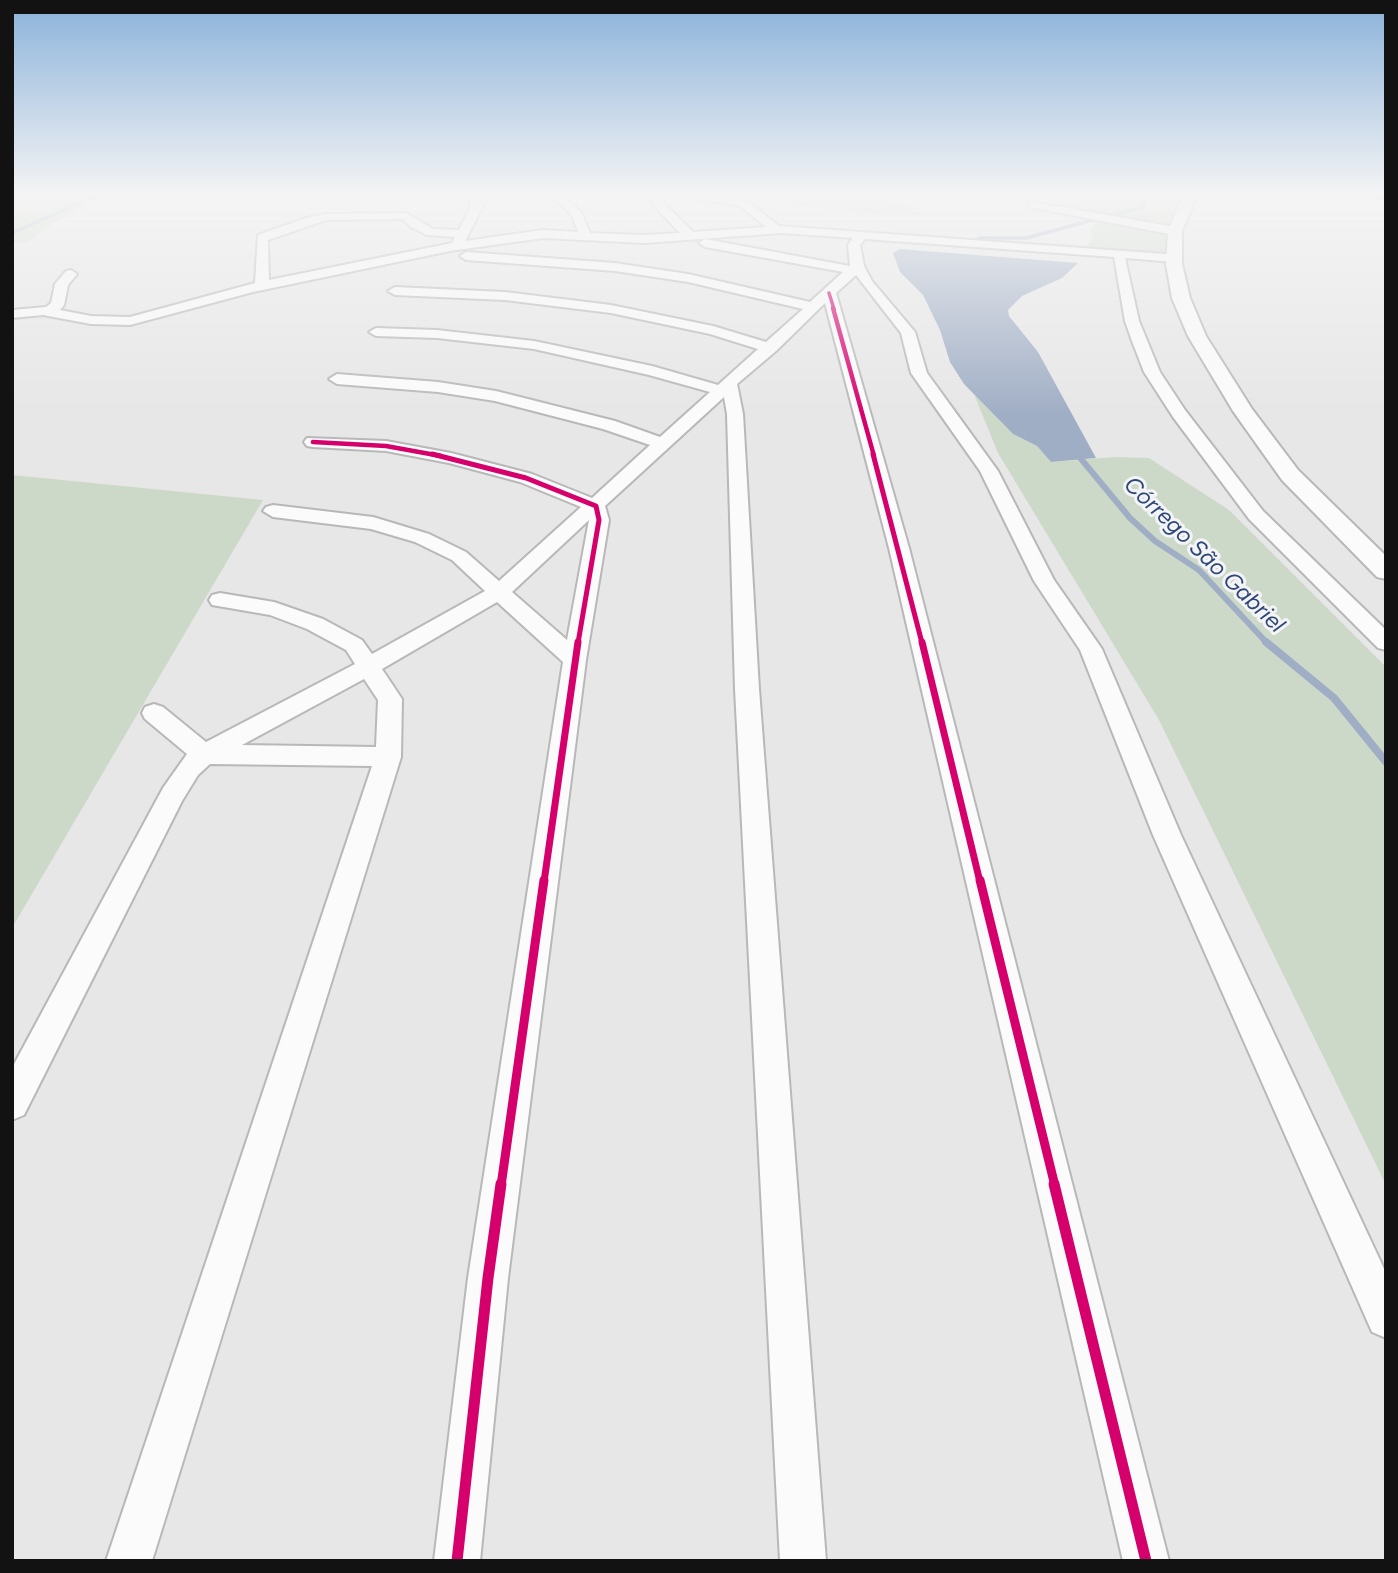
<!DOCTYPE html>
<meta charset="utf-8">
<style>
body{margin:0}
#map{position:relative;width:1398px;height:1573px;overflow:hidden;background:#e7e7e7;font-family:Figtree,sans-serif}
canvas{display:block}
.frame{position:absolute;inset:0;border:14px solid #121213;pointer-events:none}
</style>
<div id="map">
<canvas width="1398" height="1573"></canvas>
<div class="frame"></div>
</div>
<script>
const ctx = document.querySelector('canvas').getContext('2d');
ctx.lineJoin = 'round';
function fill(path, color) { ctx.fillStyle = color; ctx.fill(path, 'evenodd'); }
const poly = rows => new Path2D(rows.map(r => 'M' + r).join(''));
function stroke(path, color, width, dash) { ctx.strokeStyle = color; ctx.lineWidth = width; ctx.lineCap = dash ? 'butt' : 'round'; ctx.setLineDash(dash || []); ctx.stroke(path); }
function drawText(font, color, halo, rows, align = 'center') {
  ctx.font = font + ' Figtree,sans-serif'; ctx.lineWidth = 6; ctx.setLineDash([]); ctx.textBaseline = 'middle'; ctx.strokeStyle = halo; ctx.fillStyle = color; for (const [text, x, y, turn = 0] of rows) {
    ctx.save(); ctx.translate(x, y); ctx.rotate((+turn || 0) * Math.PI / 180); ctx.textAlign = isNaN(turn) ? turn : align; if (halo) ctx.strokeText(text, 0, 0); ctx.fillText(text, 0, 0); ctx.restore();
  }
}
const green = poly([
 [12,193,112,193,51,224,25,243,12,242],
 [693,193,879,193,924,215,881,215],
 [1020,193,1184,193,1167,226,1164,254,1085,249,1092,239,1091,230,1095,224,1105,219,1092,213],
 [974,394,1013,434,1037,446,1051,462,1114,457,1149,458,1229,510,1386,667,1386,1185,1159,720,998,453],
 [12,475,263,500,12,928]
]);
const water = poly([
 [900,249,1078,263,1062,278,1022,296,1008,310,1009,316,1038,352,1096,458,1051,462,1037,446,1013,434,964,384,950,362,940,330,923,295,900,272,893,253]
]);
const streamFar3 = poly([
 [1362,193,1386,200],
 [1117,214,1143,207,1146,193],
 [12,233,102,193],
 [979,238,1026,238,1093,220]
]);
const streamFar2 = poly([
 [1075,452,1078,456]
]);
const streamFar1 = poly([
 [1077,454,1130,518,1155,541,1199,570,1267,643]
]);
const stream = poly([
 [1266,642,1334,698,1386,762]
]);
const minor = poly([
 [466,193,477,193,483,206,465,241,543,230,578,232,572,215,548,193,560,193,581,212,590,233,645,235,680,233,642,193,654,193,693,232,766,227,740,206,663,193,696,193,747,201,779,226,1179,255,1179,261,1175,262,1125,258,1139,321,1160,372,1185,410,1263,511,1386,630,1386,650,1378,648,1249,519,1173,417,1144,372,1132,341,1125,321,1114,257,865,239,860,245,864,266,872,281,915,332,927,373,998,471,1054,580,1102,649,1181,835,1386,1273,1386,1338,1372,1332,1153,835,1080,650,1034,581,980,471,911,373,901,333,856,275,836,293,909,548,1169,1561,1123,1561,889,548,825,303,776,351,737,384,743,414,759,689,826,1561,780,1561,735,689,727,414,724,397,605,506,609,520,586,660,508,1278,480,1561,434,1561,468,1278,563,662,497,602,382,669,402,699,401,757,152,1561,106,1561,372,766,210,764,198,775,182,801,24,1115,12,1120,12,1068,163,788,187,754,145,719,142,713,145,707,154,704,163,707,206,742,355,664,346,650,307,629,270,615,212,605,209,600,212,595,220,593,274,602,323,619,362,640,372,654,485,591,452,560,415,542,371,529,273,517,263,511,266,507,273,505,373,517,429,534,466,552,499,581,581,507,520,482,449,463,386,451,313,447,307,446,304,442,307,438,386,441,451,453,532,474,592,498,650,445,603,429,495,401,438,392,337,384,329,379,337,374,438,382,496,391,615,421,660,437,710,392,649,375,534,349,437,338,376,336,369,332,376,328,437,330,534,341,652,366,718,385,758,349,710,334,611,313,505,300,395,295,388,291,395,287,505,292,611,305,713,326,766,342,803,309,688,282,615,271,466,260,460,256,466,252,615,263,688,274,810,302,843,272,705,247,699,243,705,239,850,266,848,245,853,238,781,233,645,243,543,238,450,251,253,292,130,325,91,324,43,315,12,318,12,310,46,307,51,303,55,284,66,271,71,270,77,274,68,285,64,305,60,310,91,316,130,317,255,283,258,235,306,218,326,214,406,213,433,229,459,230,471,206,466,193],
 [403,219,411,227,427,235,455,237,452,243,269,280,268,240,326,220,403,219],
 [589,520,567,640,512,592,589,520],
 [364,679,378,700,376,747,242,745,364,679],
 [1033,202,1175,227,1181,231,1175,235,1029,207,1029,203,1033,202]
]);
const major = poly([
 [1184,193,1198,193,1182,231,1182,264,1190,298,1206,336,1252,409,1298,470,1386,556,1386,579,1377,577,1282,480,1233,411,1188,336,1172,298,1166,264,1168,231,1184,193]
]);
const cyclewayFar5 = poly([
 [829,293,834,309]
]);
const cyclewayFar4 = poly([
 [833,308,874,456],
 [313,442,386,446,441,456]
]);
const cyclewayFar3 = poly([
 [432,454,526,478,596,506,599,520,578,643],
 [873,454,922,643]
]);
const cyclewayFar2 = poly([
 [922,642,980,882],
 [544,882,578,642]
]);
const cyclewayFar1 = poly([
 [980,880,1055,1186],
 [501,1186,544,880]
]);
const cycleway = poly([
 [1054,1184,1146,1561],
 [457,1561,488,1278,501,1184]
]);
const farWaternames = [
 ["Córrego São Gabriel",1204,555,44]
];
fill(green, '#cdd9c8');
fill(water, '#a0aec5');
stroke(streamFar3, '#a0aec5', 3.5);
stroke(streamFar2, '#a0aec5', 4.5);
stroke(streamFar1, '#a0aec5', 6);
stroke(stream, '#a0aec5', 8);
stroke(minor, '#b8b8b8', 4);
stroke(major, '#b8b8b8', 4);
fill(minor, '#fbfbfb');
fill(major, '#fbfbfb');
stroke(cyclewayFar5, '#d6006c', 3.5);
stroke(cyclewayFar4, '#d6006c', 4.5);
stroke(cyclewayFar3, '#d6006c', 5);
stroke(cyclewayFar2, '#d6006c', 7);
stroke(cyclewayFar1, '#d6006c', 9);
stroke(cycleway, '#d6006c', 11);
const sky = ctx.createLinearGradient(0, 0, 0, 414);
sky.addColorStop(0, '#8bb2da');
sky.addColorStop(0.47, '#f4f4f4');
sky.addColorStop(1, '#f4f4f400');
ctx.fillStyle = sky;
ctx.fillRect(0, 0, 1398, 414);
drawText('italic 23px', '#2d4877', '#f4f4f6', farWaternames);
</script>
